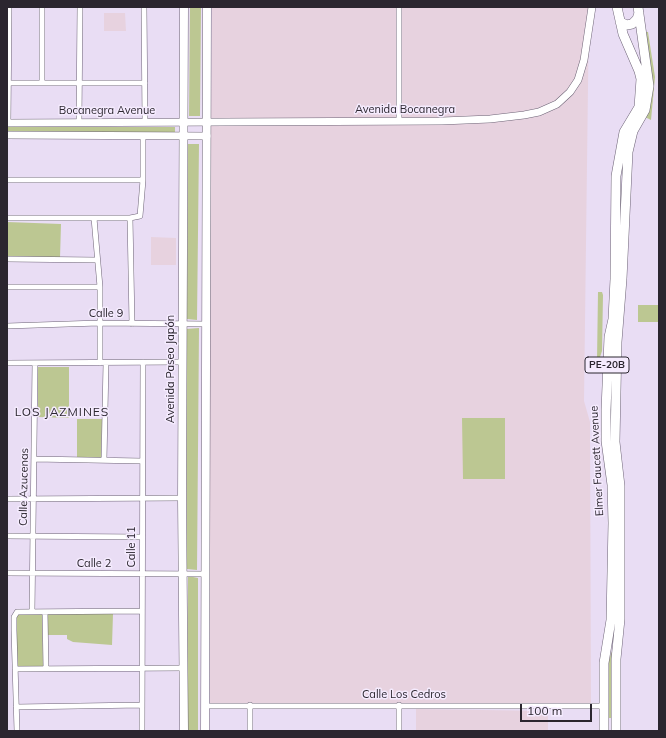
<!DOCTYPE html>
<meta charset="utf-8">
<style>
body{margin:0}
#map{position:relative;width:666px;height:738px;overflow:hidden;background:#e9ddf4;font-family:Mulish,sans-serif}
canvas{display:block}
.frame{position:absolute;inset:0;border:8px solid #2b262f;pointer-events:none}
.scale{position:absolute;left:520px;top:704px;width:72px;height:18px;box-sizing:border-box;border:2px solid #2b262f;border-top:0;padding-left:5px;font-size:12px;line-height:14px;white-space:nowrap;color:#2b262f;-webkit-text-stroke:3px #f5ebfe;paint-order:stroke}
</style>
<div id="map">
<canvas width="666" height="738"></canvas>
<div class="frame"></div>
<div class="scale">100 m</div>
</div>
<script>
const ctx = document.querySelector('canvas').getContext('2d');
ctx.lineJoin = 'round';
function fill(path, color) { ctx.fillStyle = color; ctx.fill(path, 'evenodd'); }
const poly = rows => new Path2D(rows.map(r => 'M' + r).join(''));
function stroke(path, color, width, dash) { ctx.strokeStyle = color; ctx.lineWidth = width; ctx.lineCap = dash ? 'butt' : 'round'; ctx.setLineDash(dash || []); ctx.stroke(path); }
function drawText(font, color, halo, rows, align = 'center') {
  ctx.font = font + ' Mulish,sans-serif'; ctx.lineWidth = 3; ctx.setLineDash([]); ctx.textBaseline = 'middle'; ctx.strokeStyle = halo; ctx.fillStyle = color; for (const [text, x, y, turn = 0] of rows) {
    ctx.save(); ctx.translate(x, y); ctx.rotate((+turn || 0) * Math.PI / 180); ctx.textAlign = isNaN(turn) ? turn : align; if (halo) ctx.strokeText(text, 0, 0); ctx.fillText(text, 0, 0); ctx.restore();
  }
}
const industrial = poly([
 [212,7,589,7,584,401,590,422,591,705,210,704,210,236],
 [104,13,125,13,126,31,104,31],
 [151,237,176,238,176,265,151,265],
 [416,709,548,711,548,731,416,731]
]);
const green = poly([
 [190,7,201,7,200,116,189,116],
 [643,32,648,32,655,77,651,120,645,117],
 [7,127,175,127,175,132,7,132],
 [188,144,199,144,197,320,187,319],
 [7,222,61,224,60,258,7,256],
 [598,292,602,292,603,295,602,351,599,360,597,360],
 [638,305,659,305,659,322,638,322],
 [199,328,197,570,187,569,186,329],
 [38,367,69,367,69,418,38,417],
 [462,418,505,418,505,479,463,479],
 [77,419,102,419,101,458,77,458],
 [188,576,198,578,198,731,189,731,187,728],
 [42,613,43,666,17,667,16,618,19,614],
 [47,614,113,614,112,645,73,642,67,639,67,635,47,635],
 [614,646,612,718,607,718,607,665]
]);
const street = poly([
 [144,7,145,122],
 [8,83,145,83],
 [42,83,42,7],
 [399,121,399,7],
 [79,122,80,7],
 [8,123,9,7],
 [7,180,143,180],
 [7,218,130,218,140,216,143,180,143,136],
 [94,218,100,287,100,363],
 [130,218,132,324],
 [7,259,97,260],
 [7,287,100,287],
 [7,326,99,323,206,324],
 [7,363,182,362],
 [34,459,142,461],
 [104,460,106,363],
 [7,499,182,498],
 [7,536,142,537],
 [7,573,205,574],
 [32,612,35,363],
 [45,612,46,669],
 [15,669,183,668],
 [250,705,250,731],
 [399,705,399,731],
 [205,706,604,706],
 [16,707,142,705],
 [17,731,14,630,14,617,17,612,142,611],
 [142,731,143,362]
]);
const secondary = poly([
 [7,123,442,121,490,119,524,115,539,112,557,104,570,92,578,80,584,60,592,7],
 [7,135,207,136]
]);
const primary = poly([
 [184,7,182,498,184,731],
 [205,731,207,7]
]);
const highway = poly([
 [620,22,627,25,632,24,637,19,639,13],
 [604,731,604,663,611,620,613,523,612,485,606,441,606,410,609,337,613,319,615,279,616,176,624,132,639,107,641,79,639,71,623,34,617,7],
 [616,731,616,659,620,619,620,486,615,442,617,342,622,279,628,152,633,131,645,110,649,86,638,7]
]);
const shields = [
 [607,365,44]
];
const shieldNames = [
 ["PE-20B",607,365]
];
const streetNames = [
 ["Avenida Bocanegra",405,110],
 ["Bocanegra Avenue",107,111],
 ["Calle 9",106,314],
 ["Avenida Paseo Japón",171,369,-90],
 ["Elmer Faucett Avenue",597,461,-93],
 ["Calle Azucenas",24,487,-89],
 ["Calle 11",132,547,-90],
 ["Calle 2",94,564],
 ["Calle Los Cedros",404,695]
];
const neighbourhoodNames = [
 ["LOS JAZMINES",62,412]
];
fill(industrial, '#e7d2df');
fill(green, '#bcc792');
stroke(street, '#6d6376', 6);
stroke(secondary, '#6d6376', 8);
stroke(primary, '#6d6376', 9);
stroke(highway, '#6d6376', 10);
stroke(street, '#fff', 5);
stroke(secondary, '#fff', 7);
stroke(primary, '#fff', 8);
stroke(highway, '#fff', 9);
for (const [x, y, w] of shields) { const box = new Path2D(); box.roundRect(x - w / 2, y - 8, w, 16, 3); ctx.fillStyle = '#f5ebfe'; ctx.fill(box); stroke(box, '#2b262f', 1); }
drawText('bold 10px', '#2b262f', null, shieldNames);
drawText('11px', '#2b262f', '#f5ebfe', streetNames);
ctx.letterSpacing = '1px';
drawText('12px', '#2b262f', '#f5ebfe', neighbourhoodNames);
ctx.letterSpacing = '0px';
</script>
